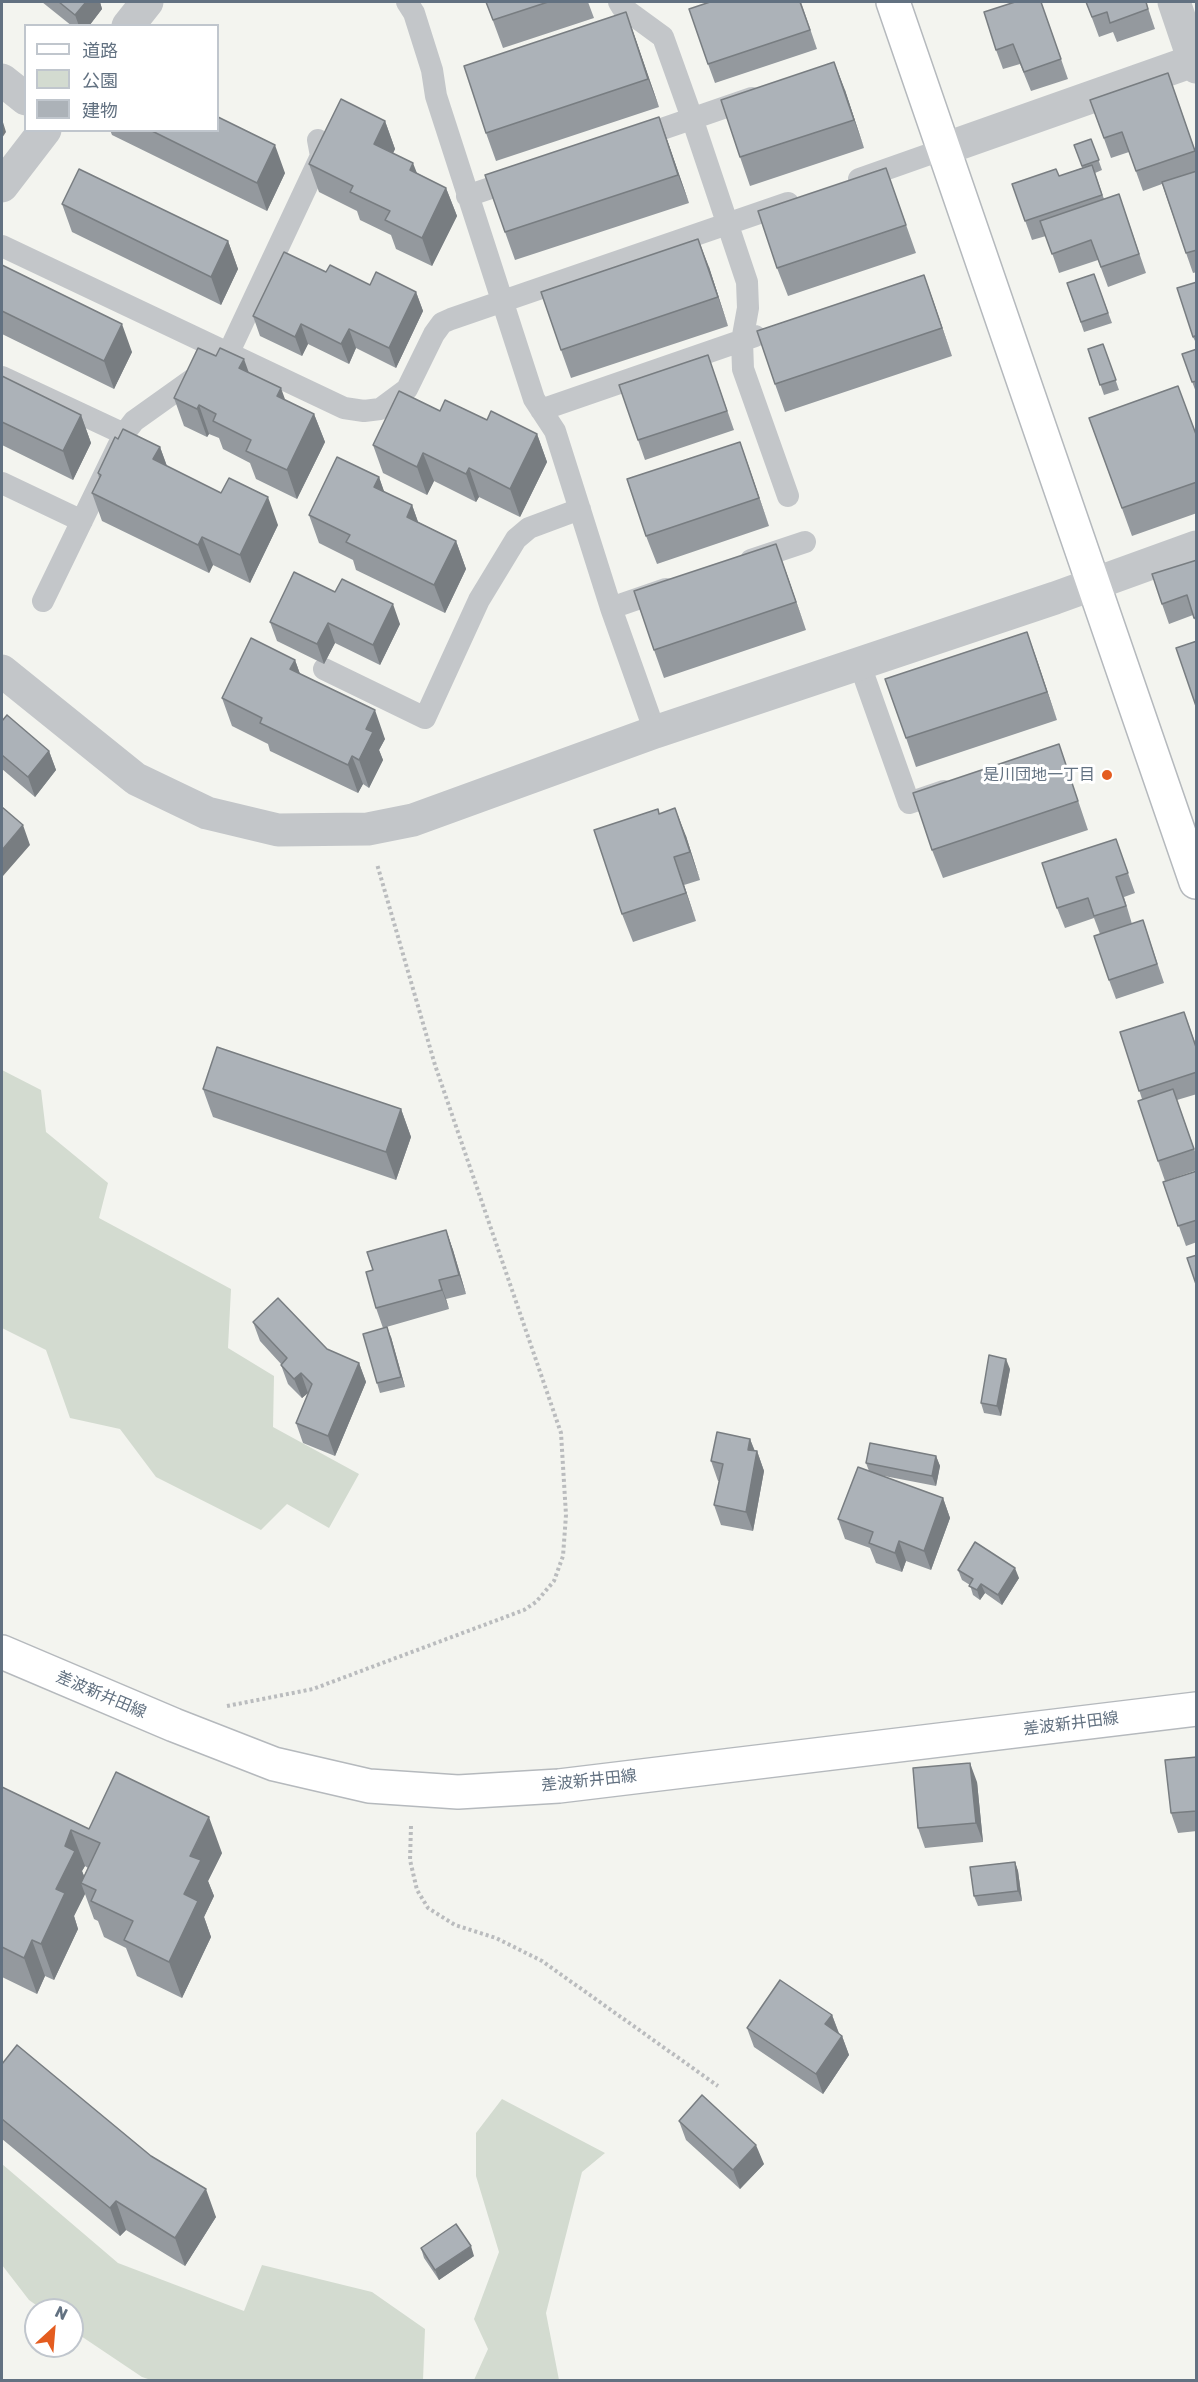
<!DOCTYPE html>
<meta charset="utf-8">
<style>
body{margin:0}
#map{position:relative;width:1198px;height:2382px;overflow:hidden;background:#f3f4ef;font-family:Rubik,"Noto Sans JP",sans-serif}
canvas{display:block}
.frame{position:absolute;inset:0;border:3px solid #627181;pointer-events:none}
.legend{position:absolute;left:24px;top:24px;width:195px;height:108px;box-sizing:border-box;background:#fff;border:2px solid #c0c6cd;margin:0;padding:8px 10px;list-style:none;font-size:18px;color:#627181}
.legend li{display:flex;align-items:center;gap:12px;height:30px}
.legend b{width:30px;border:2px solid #c0c6cd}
.north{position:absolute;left:24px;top:2298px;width:60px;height:60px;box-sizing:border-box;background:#fff;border:2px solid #c0c6cd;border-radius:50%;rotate:26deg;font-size:16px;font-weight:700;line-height:24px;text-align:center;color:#627181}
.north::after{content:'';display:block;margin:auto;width:21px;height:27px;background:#e45c1f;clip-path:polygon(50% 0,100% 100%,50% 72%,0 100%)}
</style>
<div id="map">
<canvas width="1198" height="2382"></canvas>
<div class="frame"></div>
<ul class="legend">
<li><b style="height:8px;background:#fff"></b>道路</li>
<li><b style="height:16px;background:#d3dbd0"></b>公園</li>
<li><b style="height:16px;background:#acb2b8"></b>建物</li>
</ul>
<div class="north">N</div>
</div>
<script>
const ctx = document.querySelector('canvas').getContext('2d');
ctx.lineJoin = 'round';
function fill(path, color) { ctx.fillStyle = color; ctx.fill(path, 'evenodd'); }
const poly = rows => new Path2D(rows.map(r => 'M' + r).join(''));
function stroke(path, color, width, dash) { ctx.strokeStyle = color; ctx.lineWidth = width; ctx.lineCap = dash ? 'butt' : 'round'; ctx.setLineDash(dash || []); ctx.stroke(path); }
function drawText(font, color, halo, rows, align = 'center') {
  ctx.font = font + ' Rubik,"Noto Sans JP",sans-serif'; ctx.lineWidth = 6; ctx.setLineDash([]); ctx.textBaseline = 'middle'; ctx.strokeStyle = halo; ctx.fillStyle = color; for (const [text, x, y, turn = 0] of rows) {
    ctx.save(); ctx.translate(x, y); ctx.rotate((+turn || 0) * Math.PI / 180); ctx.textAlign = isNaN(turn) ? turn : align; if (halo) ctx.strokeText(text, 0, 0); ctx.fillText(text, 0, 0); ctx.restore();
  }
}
const green = poly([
 [2,1070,41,1090,46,1132,108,1183,99,1218,231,1289,228,1348,274,1376,273,1427,359,1474,329,1528,287,1504,261,1530,156,1477,120,1429,70,1418,46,1350,2,1328],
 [502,2099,605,2153,582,2172,546,2313,559,2380,474,2380,488,2349,474,2319,499,2252,476,2176,476,2133],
 [2,2164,118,2263,244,2311,262,2265,372,2292,425,2329,423,2380,151,2380,142,2377,72,2330,72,2310,43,2310,29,2300,2,2265]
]);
const path = poly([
 [227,1706,313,1689,524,1610,536,1602,554,1581,563,1556,566,1515,561,1433,435,1065,377,864],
 [411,1826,410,1860,417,1890,428,1908,455,1925,496,1938,542,1961,718,2086]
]);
const lane = poly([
 [407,2,414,13,432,70,436,96,534,399,555,431,611,608,655,732],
 [619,2,622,7,663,37,692,118,747,282,748,308,742,341,743,369,788,496],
 [633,139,752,98],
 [859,179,944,149],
 [467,196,520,178],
 [2,246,344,408,364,411,380,409,407,389,434,334,442,323,451,319,788,203],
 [2,377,124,434],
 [541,410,755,336],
 [2,483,82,521],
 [751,560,805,542],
 [43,601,124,434,134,421,228,354,321,156,318,140],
 [611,608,666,589],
 [860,665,909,803,944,791],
 [324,669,425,718,479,600,516,539,529,528,580,509]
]);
const street = poly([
 [1174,2,1196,67],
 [128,26,147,2],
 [2,80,26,99],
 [944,149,1196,60],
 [2,186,45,130],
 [2,671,136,779,207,813,278,830,368,829,413,820,655,732,1055,598,1196,547]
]);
const secondary = poly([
 [893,2,1196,882],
 [2,1652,174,1725,274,1764,369,1786,458,1792,559,1786,1196,1709]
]);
const wall = poly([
 [42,2,100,2,102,9,89,26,72,26],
 [486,2,588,2,594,18,503,48],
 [801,2,817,49,715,83,708,64],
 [1041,2,1068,79,1031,91,1020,64,1003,69,996,50],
 [1086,2,1146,2,1155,29,1117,42,1113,32,1099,37],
 [626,12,659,107,496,161,486,133],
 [1168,73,1197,156,1197,272,1193,273,1162,184,1143,191,1129,152,1111,158,1090,100],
 [845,90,864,148,750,186,740,157],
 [659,117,689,203,515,260,505,232],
 [385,121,395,149,393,153,417,173,446,188,457,216,432,266,396,249,391,235,360,220,357,211,319,192,309,164],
 [110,130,218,130,285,173,267,211,112,135],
 [1091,139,1102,170,1095,173,1104,199,1119,194,1146,273,1108,287,1098,260,1059,273,1046,236,1032,240,1012,184,1059,176,1082,168,1082,166],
 [886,168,916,253,788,296,777,268],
 [62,204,228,241,238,269,221,305,72,232],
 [2,265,132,352,114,389,2,334],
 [709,267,728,326,571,378,561,350],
 [326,272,370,285,416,292,423,311,396,368,356,348,349,364,308,344,302,356,260,336,253,316],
 [1094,274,1112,323,1084,332,1067,283],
 [924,275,952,356,785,412,775,384],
 [1197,282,1197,345,1193,337],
 [1103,344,1119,390,1104,395,1088,349],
 [1197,349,1197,395,1182,354],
 [708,355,734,430,645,460,638,440],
 [248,372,285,400,314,414,325,442,297,499,256,479,250,463,223,449,219,438,209,434,207,437,184,426,174,398],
 [2,376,81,415,91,443,73,480,2,445],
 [440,411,487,420,537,434,547,462,520,517,479,497,476,502,434,481,427,495,383,473,373,445],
 [1089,418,1197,437,1197,513,1132,536],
 [118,439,160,447,167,466,278,525,250,583,213,565,209,573,102,521,92,493,99,478,98,473],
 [740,442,769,526,657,564,646,536],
 [379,477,384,492,412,505,418,522,456,541,466,569,445,613,356,570,353,560,319,543,309,515],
 [1197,560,1197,625,1193,615,1169,624,1162,604],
 [786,572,806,630,664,678,654,650],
 [335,592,400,624,380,665,335,643,324,664,277,641,270,622],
 [1027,632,1057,720,916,767,906,738],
 [295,660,300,674,385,739,379,750,383,760,369,788,363,784,358,793,270,751,268,744,232,726,222,698],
 [2,721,49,751,56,770,35,797,2,769],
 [1059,744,1088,830,943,878,932,850],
 [659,814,686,836,700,880,684,885,696,921,633,942,622,914],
 [1116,839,1135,893,1124,897,1132,924,1143,920,1164,983,1116,999,1109,980,1100,934,1094,918,1065,928,1057,908],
 [1184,1012,1197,1048,1197,1094,1177,1100,1197,1157,1197,1170,1165,1181,1158,1161,1142,1099,1120,1032],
 [203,1089,401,1109,411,1137,396,1180,213,1117],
 [1197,1171,1197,1242,1186,1246,1163,1182],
 [446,1230,453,1250,466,1294,446,1299,449,1309,383,1328,376,1308,373,1270],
 [253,1322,359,1363,366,1382,335,1456,303,1443,296,1423,308,1393,302,1398,288,1384,281,1365,281,1364,260,1341],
 [391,1337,405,1387,380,1393,377,1383],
 [1010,1369,1001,1416,984,1413,981,1403],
 [750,1439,755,1451,757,1451,764,1471,753,1531,721,1525,714,1505,719,1481,718,1481,711,1461],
 [936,1456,940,1466,936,1486,879,1475,943,1498,950,1518,931,1570,906,1561,902,1572,876,1563,870,1548,845,1539,838,1519,869,1471,866,1463],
 [958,1570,1019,1578,1002,1605,985,1593,980,1600,973,1595,970,1585,962,1580],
 [1197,1757,1197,1831,1178,1833,1171,1813],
 [977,1782,983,1842,925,1848,918,1828],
 [2,1787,89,1829,222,1853,208,1881,214,1896,204,1917,211,1937,182,1998,137,1976,126,1948,104,1937,98,1921,94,1919,85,1894,74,1916,78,1929,54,1980,45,1976,37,1994,2,1977],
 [85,1866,88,1868,84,1876,82,1871],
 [1015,1862,1018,1871,1022,1901,978,1906,974,1896],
 [832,2015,839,2033,842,2036,849,2055,823,2094,754,2047,747,2028],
 [2,2064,216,2217,185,2266,126,2230,120,2236,2,2139],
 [679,2121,764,2164,740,2189,686,2140],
 [421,2248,474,2256,439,2280,424,2258]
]);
const shadedWall = poly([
 [86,2,100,2,102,9,89,26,79,26,75,15],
 [626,12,636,40,659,107,648,79],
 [834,62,845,90,864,148,854,120],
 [659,117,669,145,689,203,678,175],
 [2,119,6,132,2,138],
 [385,121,395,149,384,172,374,144],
 [275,145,285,173,267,211,257,183],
 [413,163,424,191,410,170],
 [446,188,457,216,432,266,422,238],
 [698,239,709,267,728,326],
 [228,241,238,269,221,305,211,277],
 [924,275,934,303,952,356,942,328],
 [416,292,423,311,396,368,389,348],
 [122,324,132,352,114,389,104,361],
 [301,324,308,344,302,356,295,337],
 [349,329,356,348,349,364,341,344],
 [244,359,254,387,239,368],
 [281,388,291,416,277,396],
 [199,405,209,434,207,437,197,409],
 [314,414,325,442,297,499,287,470],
 [81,415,91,443,73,480,63,451],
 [537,434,547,462,520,517,510,489],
 [740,442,750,470,769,526,759,498],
 [160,447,170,475,153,459],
 [423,453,434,481,427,495,417,467],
 [469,468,479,497,476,502,466,474],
 [379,477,389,505,374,487],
 [268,497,278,525,250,583,240,555],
 [412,505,422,533,407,517],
 [202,537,213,565,209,573,198,545],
 [456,541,466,569,445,613,434,585],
 [776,544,786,572,806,630,796,602],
 [393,604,400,624,380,665,373,645],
 [328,623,335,643,324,664,317,644],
 [1027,632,1037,660,1057,720,1047,692],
 [295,660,305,688,290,669],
 [375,710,385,739,379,750,383,760,369,788,359,760,366,729],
 [49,751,56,770,35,797,28,777],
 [352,756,363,784,358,793,348,765],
 [675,808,686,836,700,880,690,852],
 [23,825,30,845,3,876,2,872,2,850],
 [674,857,684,885,696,921,686,893],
 [401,1109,411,1137,396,1180,386,1152],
 [446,1230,453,1250,466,1294,459,1275],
 [439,1280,446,1299,449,1309,442,1290],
 [387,1327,391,1337,405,1387,401,1377],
 [1006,1359,1010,1369,1001,1416,997,1406],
 [359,1363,366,1382,335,1456,328,1436],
 [301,1373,308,1393,302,1398,294,1379],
 [750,1439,756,1455,757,1451,764,1471,753,1531,746,1512,748,1450],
 [936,1456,940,1466,936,1486,932,1476],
 [943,1498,950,1518,931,1570,924,1551],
 [899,1541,906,1561,902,1572,895,1553],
 [1015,1568,1019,1578,1002,1605,998,1595],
 [981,1584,985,1593,980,1600,977,1590],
 [970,1763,977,1782,983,1842,976,1823],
 [209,1817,222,1853,208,1881,214,1896,204,1917,211,1937,182,1998,169,1962,184,1894,190,1856],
 [71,1830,85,1866,82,1871,88,1886,81,1883,85,1894,74,1916,78,1929,54,1980,41,1944,56,1889,65,1846],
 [1015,1862,1018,1871,1022,1901,1018,1891],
 [32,1940,45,1976,37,1994,24,1958],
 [832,2015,839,2034,825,2024],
 [842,2036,849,2055,823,2094,816,2074],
 [756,2145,764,2164,740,2189,733,2170],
 [206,2189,216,2217,185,2266,175,2238],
 [116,2201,126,2230,120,2236,110,2208],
 [471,2246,474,2256,439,2280,435,2270]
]);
const building = poly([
 [59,2,86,2,75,15,59,2],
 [486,2,548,2,493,20,486,2],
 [710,2,800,2,810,30,708,64,689,9,710,2],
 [1015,2,1041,2,1061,59,1024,72,1013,44,996,50,984,12,1015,2],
 [1086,2,1146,2,1148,9,1110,23,1107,12,1092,17,1086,2],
 [626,12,648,79,486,133,464,66,626,12],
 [834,62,854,120,740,157,721,100,834,62],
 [1168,73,1195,151,1136,171,1122,132,1104,138,1090,100,1168,73],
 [341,99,385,121,374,144,413,163,410,170,446,188,422,238,385,220,390,211,350,192,353,186,309,164,341,99],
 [218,117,275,145,257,183,150,130,218,130,218,117],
 [659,117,678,175,505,232,485,175,659,117],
 [1091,139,1099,160,1082,166,1074,145,1091,139],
 [1092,165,1102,195,1025,221,1012,184,1056,169,1059,176,1092,165],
 [886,168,906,225,777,268,758,211,886,168],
 [79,169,228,241,211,277,62,204,79,169],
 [1197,171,1197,250,1186,253,1162,182,1197,171],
 [1119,194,1139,254,1101,267,1091,240,1052,254,1040,221,1119,194],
 [698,239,718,297,561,350,541,292,698,239],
 [284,252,326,272,330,265,370,285,376,272,416,292,389,348,349,329,341,344,301,324,295,337,253,316,284,252],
 [2,265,122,324,104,361,2,311,2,265],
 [1094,274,1108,313,1081,322,1067,283,1094,274],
 [924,275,942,328,775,384,757,331,924,275],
 [1197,282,1197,335,1193,337,1177,288,1197,282],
 [1103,344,1116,380,1100,385,1088,349,1103,344],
 [198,348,216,356,220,348,244,359,239,368,281,388,277,396,314,414,287,470,246,451,251,440,213,421,216,414,199,405,197,409,174,398,198,348],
 [1197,349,1197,381,1192,382,1182,354,1197,349],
 [708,355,727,411,638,440,619,385,708,355],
 [2,376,81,415,63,451,2,422,2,376],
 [1178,386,1197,437,1197,482,1122,508,1089,418,1178,386],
 [399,391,440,411,445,400,487,420,491,411,537,434,510,489,469,468,466,474,423,453,417,467,373,445,399,391],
 [123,429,160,447,153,459,221,493,229,478,268,497,240,555,202,537,198,545,92,493,101,475,98,473,115,437,118,439,123,429],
 [740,442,759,498,646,536,627,479,740,442],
 [337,457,379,477,374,487,412,505,407,517,456,541,434,585,346,542,350,535,309,515,337,457],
 [776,544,796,602,654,650,634,591,776,544],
 [1197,560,1197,618,1194,618,1187,595,1162,604,1152,574,1197,560],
 [294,572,335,592,342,579,393,604,373,645,328,623,317,644,270,622,294,572],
 [1027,632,1047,692,906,738,885,679,1027,632],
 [251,638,295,660,290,669,375,710,366,729,373,732,359,760,352,756,348,765,260,723,262,718,222,698,251,638],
 [1197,641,1197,709,1176,648,1197,641],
 [7,715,49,751,28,777,2,755,2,721,7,715],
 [1059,744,1078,801,932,850,913,793,1059,744],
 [2,807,23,825,2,850,2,807],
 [675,808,690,852,674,857,686,893,622,914,594,830,658,809,659,814,675,808],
 [1116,839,1128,873,1116,877,1126,906,1094,916,1088,898,1057,908,1042,863,1116,839],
 [1143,920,1157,964,1109,980,1094,936,1143,920],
 [1184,1012,1197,1050,1197,1072,1139,1091,1120,1032,1184,1012],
 [217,1047,401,1109,386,1152,203,1089,217,1047],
 [1173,1089,1194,1149,1158,1161,1138,1101,1173,1089],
 [1197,1171,1197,1220,1178,1226,1163,1182,1197,1171],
 [446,1230,459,1275,439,1280,442,1290,376,1308,366,1272,373,1270,367,1252,446,1230],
 [1197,1255,1197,1287,1187,1258,1197,1255],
 [278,1298,327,1349,359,1363,328,1436,296,1423,312,1384,301,1373,294,1379,281,1365,287,1358,253,1322,278,1298],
 [387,1327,401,1377,377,1383,363,1334,387,1327],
 [989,1355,1006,1359,997,1406,981,1403,989,1355],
 [717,1432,750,1439,748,1450,757,1451,746,1512,714,1505,723,1464,711,1461,717,1432],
 [870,1443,936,1456,932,1476,866,1463,870,1443],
 [858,1467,943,1498,924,1551,899,1541,895,1553,869,1543,873,1532,838,1519,858,1467],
 [975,1542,1015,1568,998,1595,981,1584,977,1590,969,1586,973,1579,958,1570,975,1542],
 [1197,1757,1197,1811,1171,1813,1165,1760,1197,1757],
 [970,1763,976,1823,918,1828,913,1768,970,1763],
 [116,1772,209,1817,190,1856,201,1860,184,1894,198,1901,169,1962,124,1940,133,1921,91,1901,96,1890,81,1883,100,1843,71,1830,65,1846,75,1851,56,1889,65,1893,41,1944,32,1940,24,1958,2,1947,2,1787,89,1829,116,1772],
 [1015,1862,1018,1891,974,1896,970,1867,1015,1862],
 [780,1980,832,2015,825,2024,842,2036,816,2074,747,2028,780,1980],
 [17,2045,151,2156,206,2189,175,2238,116,2201,110,2208,2,2119,2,2064,17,2045],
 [702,2095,756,2145,733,2170,679,2121,702,2095],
 [456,2224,471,2246,435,2270,421,2248,456,2224]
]);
const markers = [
 [1107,775,6,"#e45c1f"]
];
const poiNames = [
 ["是川団地一丁目",1095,775]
];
const streetNames = [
 ["差波新井田線",101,1695,23],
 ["差波新井田線",1071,1724,-7],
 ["差波新井田線",589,1781,-6]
];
fill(green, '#d3dbd0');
stroke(secondary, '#b5b9bd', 36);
stroke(path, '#babcbe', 4, [3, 3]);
stroke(lane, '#c3c6c9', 22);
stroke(street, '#c3c6c9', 33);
stroke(secondary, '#fff', 33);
fill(wall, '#94999e');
fill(shadedWall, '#787d81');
fill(building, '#acb2b8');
stroke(building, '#787d81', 1.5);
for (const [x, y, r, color] of markers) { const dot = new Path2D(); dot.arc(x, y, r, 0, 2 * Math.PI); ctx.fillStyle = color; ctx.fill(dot); stroke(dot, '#fff', 2); }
drawText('16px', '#627181', '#fff', poiNames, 'right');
drawText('16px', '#627181', '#fff', streetNames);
</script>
